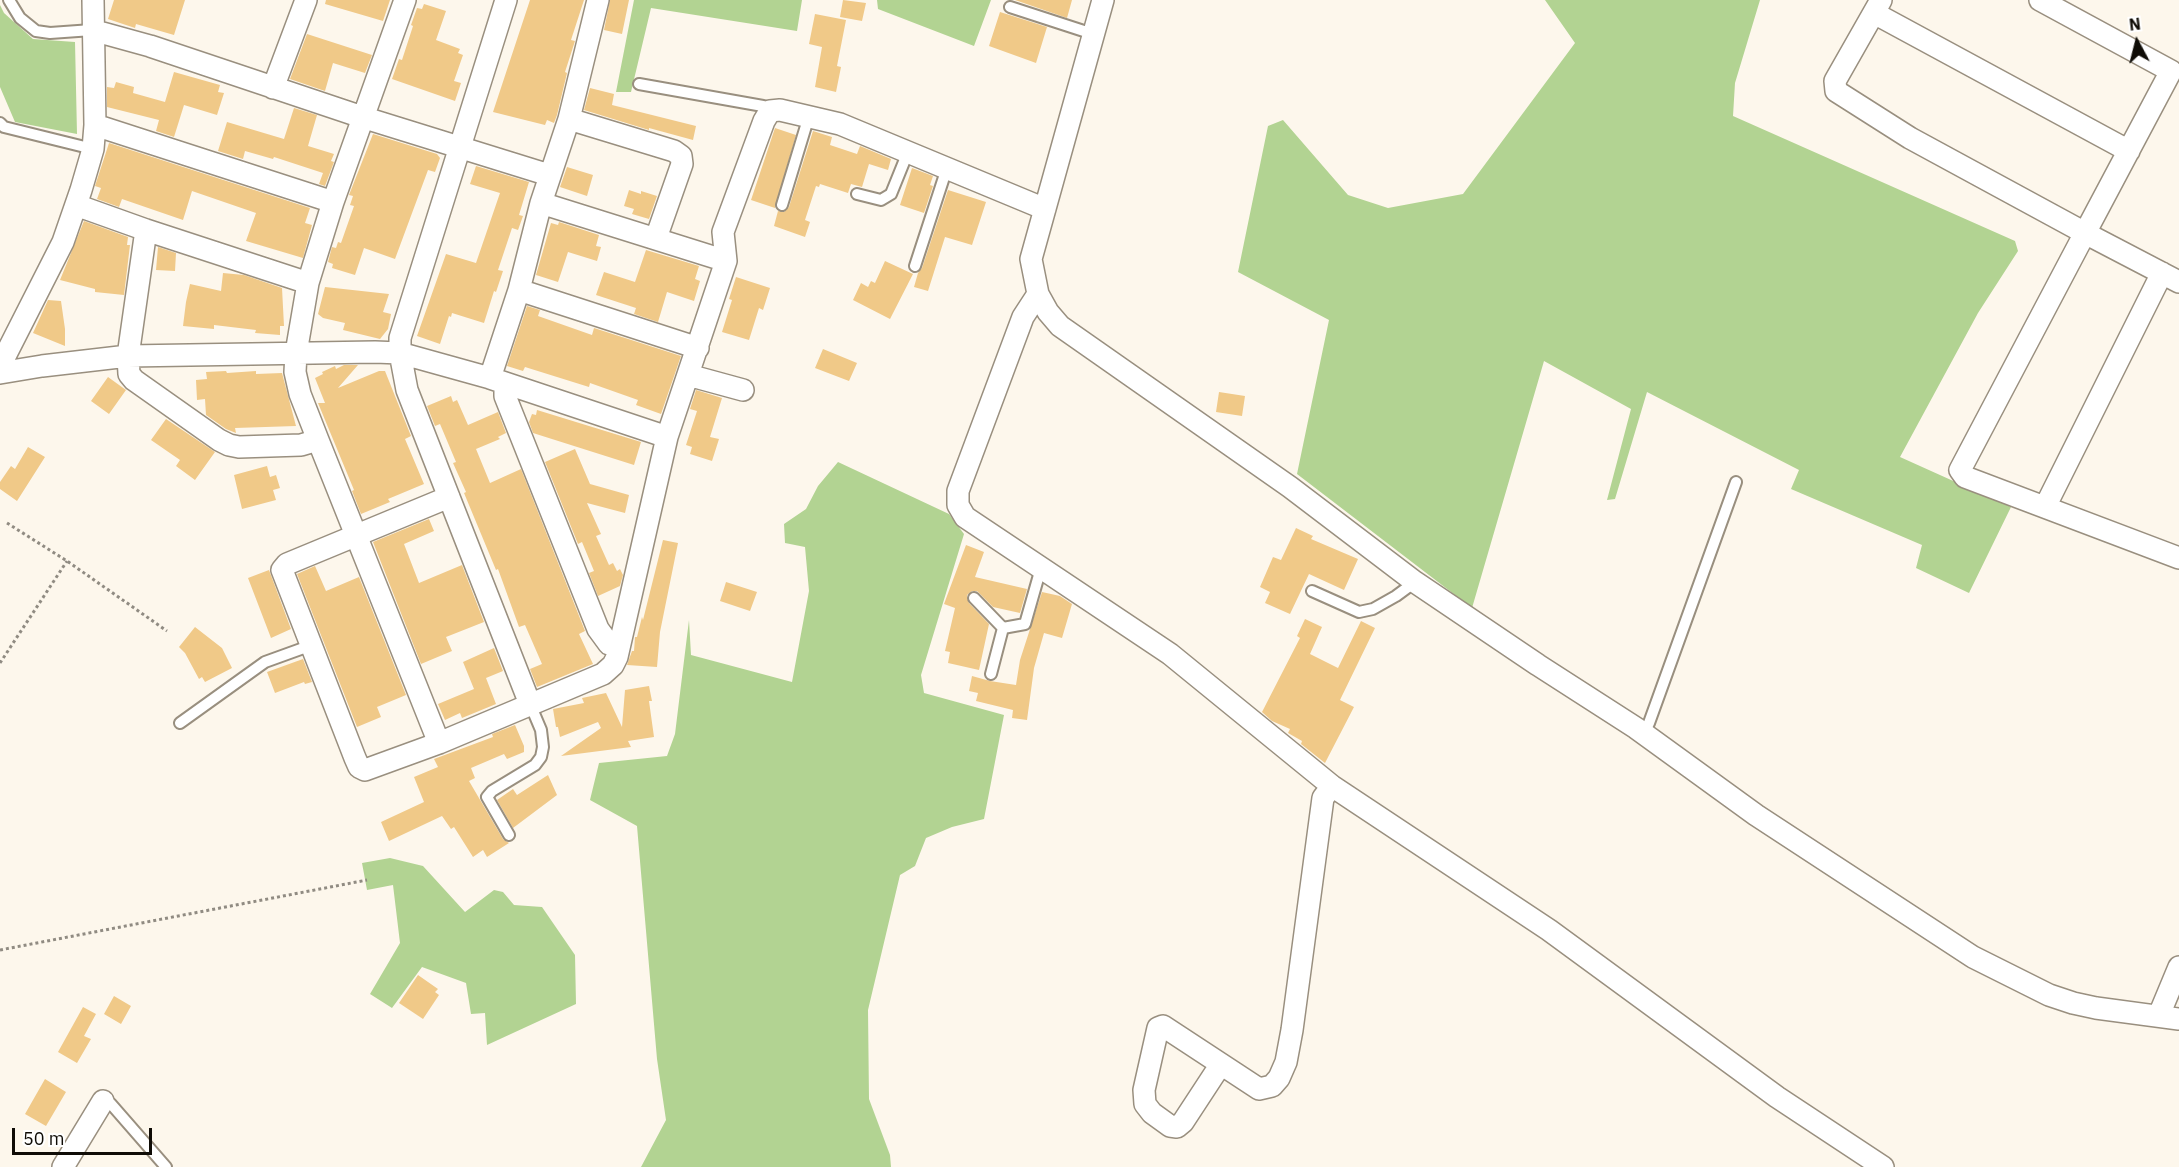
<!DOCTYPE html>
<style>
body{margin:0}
#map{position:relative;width:2179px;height:1167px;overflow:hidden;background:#fdf7ec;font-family:"IBM Plex Sans",sans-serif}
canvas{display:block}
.north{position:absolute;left:2107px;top:12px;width:60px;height:60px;-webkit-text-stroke:4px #fff;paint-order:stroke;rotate:353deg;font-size:16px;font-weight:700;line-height:24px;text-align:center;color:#0f0c06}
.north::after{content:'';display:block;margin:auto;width:21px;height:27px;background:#0f0c06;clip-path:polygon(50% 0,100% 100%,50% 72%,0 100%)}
.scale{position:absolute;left:12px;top:1128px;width:140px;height:27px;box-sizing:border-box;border:3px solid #0f0c06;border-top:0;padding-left:8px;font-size:18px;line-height:21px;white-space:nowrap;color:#0f0c06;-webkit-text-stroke:4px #fff;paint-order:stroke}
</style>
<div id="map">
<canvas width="2179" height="1167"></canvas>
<div class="north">N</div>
<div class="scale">50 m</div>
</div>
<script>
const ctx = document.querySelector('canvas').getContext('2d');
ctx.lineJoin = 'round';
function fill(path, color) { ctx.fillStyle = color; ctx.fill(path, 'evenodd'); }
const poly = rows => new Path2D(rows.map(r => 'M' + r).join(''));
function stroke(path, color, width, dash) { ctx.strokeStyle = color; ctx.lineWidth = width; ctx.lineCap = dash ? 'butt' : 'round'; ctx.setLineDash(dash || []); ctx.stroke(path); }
const forest = poly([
 [634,0,802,0,797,31,651,8,631,92,616,92],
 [877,0,991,0,974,46,878,9],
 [1545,0,1760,0,1735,83,1733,116,2015,241,2018,251,1978,313,1900,457,2011,507,1969,593,1916,568,1922,545,1791,489,1799,470,1647,392,1615,499,1607,500,1631,409,1544,361,1472,608,1297,474,1329,320,1238,272,1268,126,1283,120,1348,195,1388,208,1463,194,1575,43],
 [0,5,4,13,33,39,75,42,77,134,15,122,0,87],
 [838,462,949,514,964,534,921,675,924,693,1004,715,984,819,952,827,926,838,915,866,900,875,868,1010,869,1099,890,1155,891,1167,641,1167,666,1120,657,1059,637,826,590,800,599,763,667,756,675,734,689,620,691,655,792,682,809,591,805,547,785,543,784,524,806,509,818,486],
 [390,858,423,866,465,912,494,890,503,892,514,905,542,907,575,955,576,1004,487,1045,485,1013,471,1014,466,983,422,967,392,1008,370,994,400,943,393,885,367,890,362,863]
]);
const building = poly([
 [114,0,185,0,174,35,136,24,135,28,108,19],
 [326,0,390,0,383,21,325,4],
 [530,0,584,0,571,40,575,41,565,72,567,73,557,115,554,123,547,120,545,125,493,112],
 [610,0,629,0,622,34,604,30],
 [843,0,866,3,862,21,840,17],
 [1015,0,1072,0,1067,18],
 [424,4,446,11,436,40,460,49,458,53,463,55,454,81,461,83,455,101,392,79,399,59,402,60,413,26,411,25,417,8,422,9],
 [1000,12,1047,27,1036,63,989,46],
 [815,14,846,20,837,66,841,67,836,92,815,87,822,47,809,44],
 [307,34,372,55,365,73,333,63,325,91,290,79],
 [174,72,220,85,218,92,224,93,217,115,184,105,174,137,156,131,159,120,107,107,107,87,114,88,116,82,134,87,133,93,165,102],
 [590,88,614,94,612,105,696,126,693,140,649,128,649,130,584,110],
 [294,108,317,115,308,146,334,154,331,161,334,162,325,186,319,184,323,173,274,157,273,159,245,151,243,159,218,151,227,122,284,139],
 [775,128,796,135,775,208,751,200],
 [813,131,832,137,830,145,857,154,860,146,891,159,888,170,869,164,862,187,851,184,848,193,820,184,819,187,816,186,805,220,810,222,805,237,774,226,778,211,784,212,789,207],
 [373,134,437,154,440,158,435,172,428,170,395,259,364,248,355,275,332,268,333,264,328,262,332,247,336,248,338,242,341,243,354,206,350,205,353,196,349,195],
 [109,143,310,208,305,223,312,225,303,258,246,241,256,213,192,191,183,220,122,199,119,207,97,199,101,188,95,186],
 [476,166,529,182,519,215,523,216,518,230,512,228,498,270,503,271,496,292,494,291,484,323,452,313,451,317,449,316,440,344,417,336,446,254,476,263,500,193,470,184],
 [567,167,593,175,587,196,560,187],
 [912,168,933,176,930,185,933,186,924,213,900,205],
 [629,190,641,194,641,191,657,196,649,219,632,214,634,209,624,206],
 [948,190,986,202,972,245,945,237,928,291,914,287,918,273,922,268],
 [84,221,128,237,127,245,130,245,124,295,95,292,95,289,60,280],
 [559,222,599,235,596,246,601,247,597,261,568,252,558,282,536,275,551,223,558,225],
 [158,247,176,253,175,271,156,270],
 [646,250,699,266,695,279,700,281,694,301,667,292,658,322,634,314,636,308,596,295,604,272,635,282],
 [885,261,913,274,890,319,853,300,861,283,868,287,871,281,875,283],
 [223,273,244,275,282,288,284,326,280,326,280,335,255,333,256,330,214,325,214,329,183,326,186,302,190,284,221,291],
 [736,277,770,288,763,310,759,308,749,340,722,332,732,300,729,299],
 [325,287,389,294,383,312,391,314,388,329,380,339,343,330,345,323,323,318,318,314],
 [48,300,61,301,65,329,65,346,33,333],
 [527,306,540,310,538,316,592,335,594,328,681,356,661,414,636,405,638,400,590,383,589,387,525,367,523,371,507,366],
 [823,349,857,363,849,381,815,368],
 [344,365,358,365,338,388,379,371,385,371,411,436,405,439,424,484,388,499,390,502,361,514,352,491,354,490,318,403,325,403,315,378,323,374,322,372,335,366,336,369],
 [226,371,227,373,256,371,256,374,282,373,296,426,235,428,236,433,226,429,206,415,205,399,197,400,196,380,207,379,206,372],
 [108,377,126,390,109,414,91,401],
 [696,390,722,398,710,437,719,439,712,461,690,454,692,447,686,445,697,411,690,409],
 [1219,392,1245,396,1242,416,1216,412],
 [451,396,453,402,457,400,468,425,498,412,506,433,498,437,500,439,476,449,490,483,521,469,585,631,579,634,593,664,537,687,530,669,542,664,525,625,519,627,498,569,496,570,464,493,466,492,453,463,456,462,440,424,435,426,427,406],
 [537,410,641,442,634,465,533,433,529,422,532,414,536,415],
 [166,419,215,452,195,480,176,466,180,460,151,440],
 [28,447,45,457,17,501,0,489,0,482,11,466,15,469],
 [575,449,590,484,629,495,625,513,587,503,601,534,596,536,609,565,613,563,617,571,620,569,623,575,620,586,598,596,589,573,594,571,582,542,578,544,545,462],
 [267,466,270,477,276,475,280,488,273,490,276,500,242,509,234,475],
 [429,519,434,531,404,544,419,583,462,565,484,622,446,637,452,651,421,664,373,542],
 [1296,528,1313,536,1311,539,1358,559,1344,590,1309,574,1290,614,1265,603,1270,592,1260,587,1273,557,1281,560],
 [663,540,678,543,660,632,657,667,627,665,632,651,634,651,635,637,637,637,642,617,643,620],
 [966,545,984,552,975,577,1027,589,1020,613,993,607,977,591,972,591,967,595,969,603,989,624,979,670,948,663,950,652,945,651,955,608,944,604],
 [315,566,326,591,359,577,406,695,377,707,381,717,357,727,297,574],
 [269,570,291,629,271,638,248,578],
 [726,582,757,592,750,611,720,601],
 [1042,592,1060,596,1072,604,1062,638,1044,633,1034,668,1027,720,1012,718,1013,710,976,701,978,693,969,691,972,676,990,681,1016,685,1020,660],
 [1305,619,1322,627,1310,654,1338,668,1361,621,1375,628,1340,700,1354,707,1325,763,1301,744,1302,741,1288,733,1290,729,1272,721,1262,712,1300,638,1297,636],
 [195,627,222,648,232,668,205,682,202,677,199,679,185,653,179,647],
 [494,648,503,671,486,678,496,704,462,718,460,713,445,720,438,704,474,689,463,662],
 [303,659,312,682,305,684,304,682,275,693,267,672],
 [649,686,652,701,649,701,654,737,628,741,631,747,561,756,601,728,598,722,560,737,558,727,556,727,553,709,584,703,582,698,606,693,622,727,625,690],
 [515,725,524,746,524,752,507,759,504,754,471,768,475,778,469,781,503,839,509,843,487,857,483,850,473,857,454,827,451,829,442,816,389,841,381,822,424,802,414,777,438,767,434,759,493,737,492,734],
 [548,775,557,795,513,828,497,800,513,789,517,795],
 [418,975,438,989,435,992,439,995,423,1019,399,1003],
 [114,996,131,1006,121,1024,104,1014],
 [83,1007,96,1014,84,1036,91,1039,77,1063,58,1052],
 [45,1079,66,1092,46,1126,25,1114]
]);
const path = poly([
 [7,523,67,561,167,631],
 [0,663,67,561],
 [0,950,367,880]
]);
const service = poly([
 [9,0,20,18,36,31,50,33,92,30],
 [1010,7,1093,34],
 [639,84,763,106,770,111],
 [0,123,4,127,93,149],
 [857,194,881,200,891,194,908,152],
 [782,205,809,116],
 [915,266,947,168],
 [1312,591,1359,612,1373,609,1396,596,1415,582],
 [974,598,1003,628],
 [1003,628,1025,624,1041,568],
 [991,674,1003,628],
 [180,723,265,662,312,645],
 [1644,733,1649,723,1736,482],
 [509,835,487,797,492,791,535,765,541,757,543,747,541,730,530,704],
 [103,1101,111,1104,166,1167]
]);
const minor = poly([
 [405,0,333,202,308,283,296,353,295,372,300,394,318,440,439,743],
 [506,0,400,338,400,353,407,390,530,704],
 [1103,0,1031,259,1038,294,1048,312,1060,326,1290,487,1415,582,1538,665,1636,728,1756,815,1973,957,2049,995,2073,1003,2096,1008,2179,1019],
 [1881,0,1835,81,1836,91,1910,138,2085,233,2171,71,2040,0],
 [1874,13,2129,151],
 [92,30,150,46,362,117,549,175],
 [273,88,306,0],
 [569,119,674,151,681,156,682,164,656,238],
 [95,125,333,202],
 [541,203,726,261],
 [76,205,146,230,308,283],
 [146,230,128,356,129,374,134,380,219,440,229,445,239,447,301,445,318,440],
 [2179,282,2085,233,1960,470,1965,477,2179,558],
 [519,290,698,348],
 [1038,294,1023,317,958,491,958,505,965,517,1170,654,1332,786,1549,930,1777,1097,1883,1167],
 [0,366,63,242,81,190,93,149,95,125,93,0],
 [0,373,42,366,128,356,375,352,400,353,490,378,667,437],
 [688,375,743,390],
 [490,378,519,290,541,203,569,119,598,0],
 [505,383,505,396,598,629,609,644,619,647],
 [449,497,287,564,282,570,355,758,359,767,365,770,439,743,603,674,613,665,617,657,667,437,726,261,723,232,764,121,770,111,780,110,840,124,1045,209],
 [2045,507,2162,273],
 [2159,1015,2179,967],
 [1221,1064,1183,1122,1177,1127,1170,1126,1152,1113,1145,1104,1144,1090,1158,1028,1163,1026,1259,1089,1272,1086,1279,1078,1286,1062,1292,1030,1323,798,1332,786],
 [63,1167,103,1101]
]);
fill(forest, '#b2d392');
fill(building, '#f0c988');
stroke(service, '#998f7f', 14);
stroke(minor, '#998f7f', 24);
stroke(path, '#908b82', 3, [3, 3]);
stroke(service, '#fff', 10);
stroke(minor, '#fff', 21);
</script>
